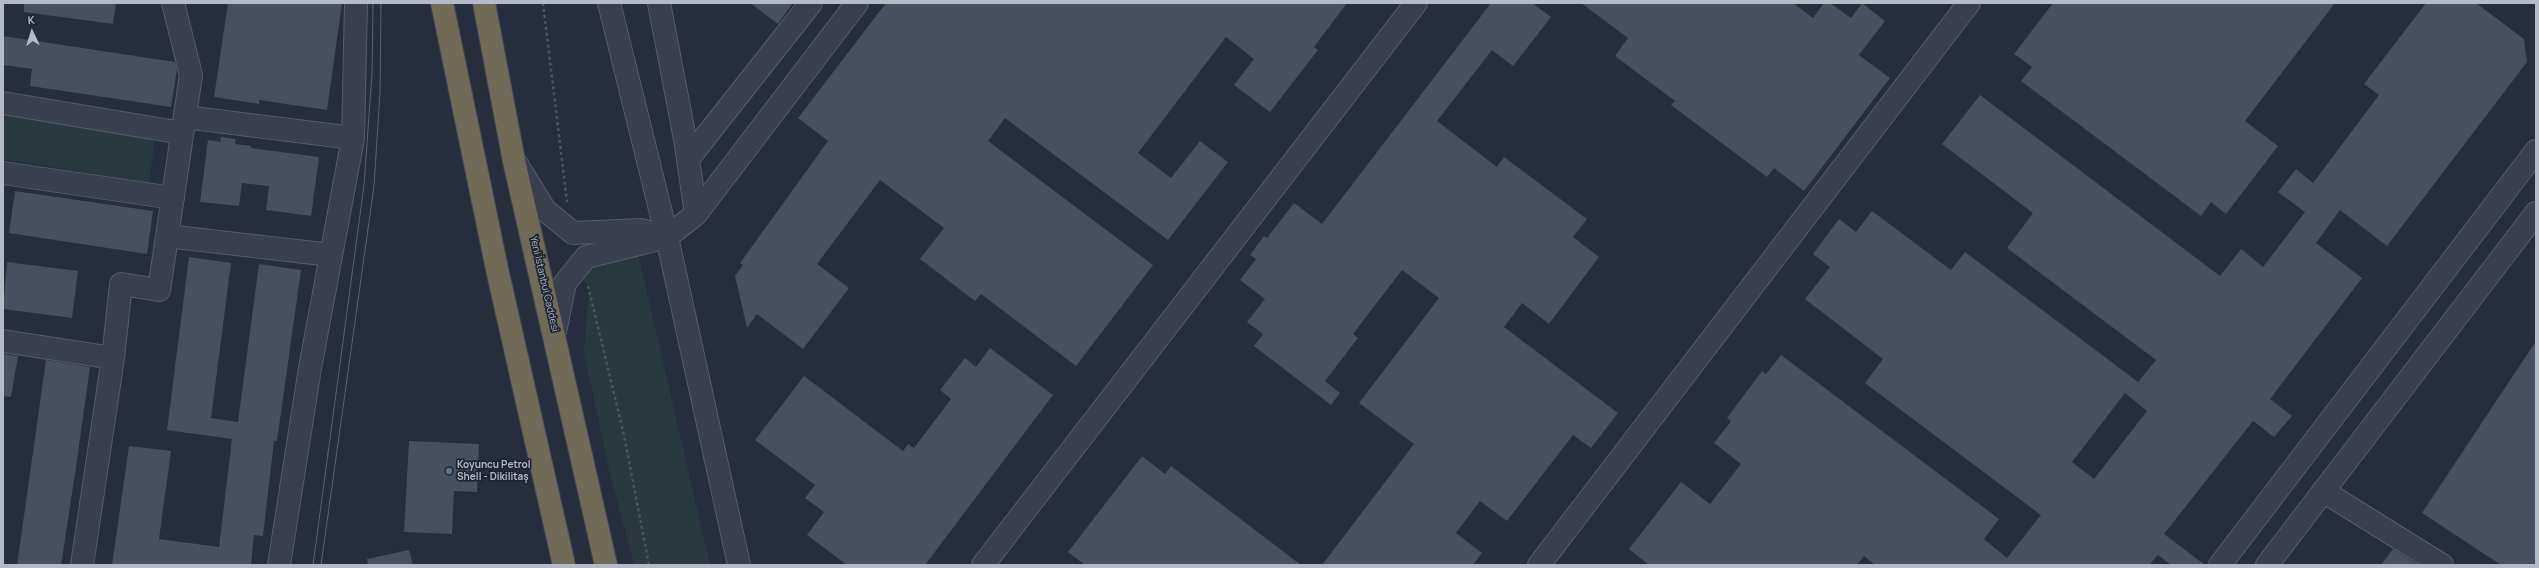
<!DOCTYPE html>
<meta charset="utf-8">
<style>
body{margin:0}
#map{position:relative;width:2539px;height:568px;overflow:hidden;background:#262d3c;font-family:Manrope,sans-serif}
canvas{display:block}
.frame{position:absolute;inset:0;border:4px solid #b5bac7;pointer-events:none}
.north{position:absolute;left:12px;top:12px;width:40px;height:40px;-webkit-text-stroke:3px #1e2431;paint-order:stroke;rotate:356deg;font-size:11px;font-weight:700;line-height:16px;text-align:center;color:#b5bac7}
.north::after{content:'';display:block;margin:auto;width:14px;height:18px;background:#b5bac7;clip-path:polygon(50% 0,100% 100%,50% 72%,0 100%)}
</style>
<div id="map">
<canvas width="2539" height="568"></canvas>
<div class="frame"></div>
<div class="north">K</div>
</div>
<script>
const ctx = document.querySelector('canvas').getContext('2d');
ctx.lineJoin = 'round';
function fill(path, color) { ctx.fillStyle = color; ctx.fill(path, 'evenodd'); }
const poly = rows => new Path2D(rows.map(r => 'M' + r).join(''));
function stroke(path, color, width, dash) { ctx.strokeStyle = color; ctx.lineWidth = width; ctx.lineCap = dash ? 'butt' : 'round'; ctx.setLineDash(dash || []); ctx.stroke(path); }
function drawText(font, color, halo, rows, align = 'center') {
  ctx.font = font + ' Manrope,sans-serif'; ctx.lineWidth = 3.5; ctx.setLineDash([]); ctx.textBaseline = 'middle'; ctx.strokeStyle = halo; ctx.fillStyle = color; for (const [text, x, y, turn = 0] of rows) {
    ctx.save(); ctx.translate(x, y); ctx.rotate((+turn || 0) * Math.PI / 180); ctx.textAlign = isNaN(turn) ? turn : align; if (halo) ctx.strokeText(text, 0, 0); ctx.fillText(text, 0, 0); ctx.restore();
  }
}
const green = poly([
 [3,115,155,138,149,183,3,159],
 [638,254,710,565,634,565,609,469,584,352,589,289,577,269]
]);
const building = poly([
 [24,3,116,3,113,24,24,12],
 [228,3,342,3,327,110,259,100,259,104,214,97],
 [750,3,793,3,778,24],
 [886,3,1347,3,1314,47,1318,50,1270,112,1234,85,1254,59,1226,37,1138,153,1171,178,1200,141,1228,162,1168,240,1005,118,988,141,1153,265,1076,366,981,294,975,301,920,259,944,228,880,180,817,264,849,288,803,349,757,314,747,328,735,276,743,265,740,263,828,141,798,118],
 [1491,3,1532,3,1551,17,1513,66,1492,50,1437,121,1497,167,1504,157,1587,219,1573,237,1599,257,1549,324,1522,303,1504,327,1618,413,1591,448,1573,435,1507,521,1480,501,1456,533,1482,553,1473,565,1322,565,1414,444,1359,403,1439,298,1402,270,1353,334,1358,338,1325,381,1340,393,1331,405,1254,346,1263,334,1247,322,1265,299,1240,280,1256,259,1250,255,1264,236,1267,238,1294,203,1322,224],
 [1581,3,1793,3,1813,18,1824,3,1830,3,1851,18,1862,3,1885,21,1859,55,1890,78,1804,191,1774,168,1767,177,1671,105,1675,101,1615,56,1628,38],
 [2053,3,2335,3,2245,121,2278,146,2226,214,2211,202,2201,216,2021,81,2032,67,2014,54],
 [2426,3,2476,3,2524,39,2527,62,2387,246,2340,210,2316,243,2362,278,2270,399,2292,416,2274,437,2253,421,2164,534,2205,565,2171,565,2158,555,2149,565,1875,565,1864,556,1857,565,1649,565,1629,549,1681,482,1710,504,1741,464,1714,443,1731,421,1727,418,1762,371,1766,374,1781,355,1999,519,1984,539,2007,558,2041,515,1865,383,1883,359,1805,299,1830,267,1813,254,1839,219,1856,232,1872,211,1951,270,1965,252,2138,382,2156,360,2007,248,2033,213,1942,144,1980,95,2220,276,2241,249,2263,267,2305,212,2278,192,2296,169,2313,183,2379,95,2364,84],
 [2125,393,2147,411,2094,479,2072,462],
 [3,36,175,62,177,69,171,107,30,86,32,69,3,65],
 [221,137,236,139,235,144,251,146,251,148,319,157,311,216,266,210,269,186,242,183,239,206,200,202,208,140,220,142],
 [15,191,153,211,147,254,9,233],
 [189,257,231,263,211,418,238,422,259,264,301,270,277,441,274,441,263,536,254,535,251,565,112,565,129,446,171,451,159,539,219,547,232,439,167,430],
 [7,262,78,271,72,318,3,309],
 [2536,341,2536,565,2501,565,2422,513],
 [990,348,1053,395,925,565,847,565,807,535,824,512,805,498,815,485,755,440,804,376,903,451,908,444,914,448,951,399,940,390,965,358,976,367],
 [3,354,18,356,11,397,3,396],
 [46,360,90,367,75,474,61,565,17,565],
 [409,441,479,444,477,492,454,491,452,534,404,532],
 [1142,456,1165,474,1171,466,1301,565,1085,565,1068,552],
 [2393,549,2418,565,2381,565],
 [409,550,413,565,368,565,367,559]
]);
const path = poly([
 [543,3,567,202],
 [588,286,624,435,649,565]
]);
const minor = poly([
 [609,3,667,237,739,565],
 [659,3,685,139,696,214],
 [3,103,182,133],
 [185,117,353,138],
 [688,159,811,3],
 [516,163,545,210,573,233,641,230,658,235],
 [3,173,173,198],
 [167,236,331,255],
 [555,332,565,283,586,257,667,237,696,214,857,3],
 [3,341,113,358,82,565],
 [113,358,121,284,159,290,191,75,173,3],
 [2323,491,2442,565],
 [279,565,310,368,353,138,356,3],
 [983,565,1416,3],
 [1539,565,1969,3],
 [2220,565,2536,151],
 [2267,565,2536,213]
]);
const highway = poly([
 [442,3,497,269,564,565],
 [484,3,514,161,606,565]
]);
const tram = poly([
 [313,565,364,185,372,74,373,3],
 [321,565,374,186,380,92,381,3]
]);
const markers = [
 [449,471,4,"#5c6f8a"]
];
const streetNames = [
 ["Yeni İstanbul Caddesi",544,284,77]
];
const poiNames = [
 ["Koyuncu Petrol",457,465],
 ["Shell - Dikilitaş",457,477]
];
fill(green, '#293a3e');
fill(building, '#475060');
stroke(minor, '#575d6a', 24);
stroke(highway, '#444a57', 24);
stroke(path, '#47575c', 2.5, [3, 3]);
stroke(minor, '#393f4c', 22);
stroke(highway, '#716a57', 22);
stroke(tram, '#5c6373', 1);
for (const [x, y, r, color] of markers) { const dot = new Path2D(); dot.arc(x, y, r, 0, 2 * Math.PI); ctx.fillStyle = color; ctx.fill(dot); stroke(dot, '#1e2431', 1.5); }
drawText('10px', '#b5bac7', '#1e2431', streetNames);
drawText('bold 10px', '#b5bac7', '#1e2431', poiNames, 'left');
</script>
